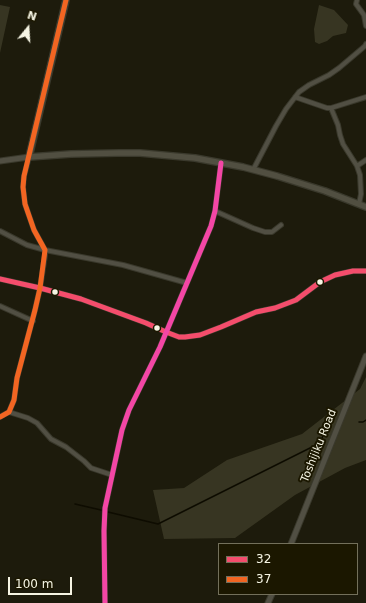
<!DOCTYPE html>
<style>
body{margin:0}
#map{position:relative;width:366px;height:603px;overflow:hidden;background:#1d1b0c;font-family:"DejaVu Sans",sans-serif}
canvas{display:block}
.legend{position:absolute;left:218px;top:543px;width:140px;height:52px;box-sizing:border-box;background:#1b1700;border:1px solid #73705b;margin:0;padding:5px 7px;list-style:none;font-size:12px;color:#f6f5e4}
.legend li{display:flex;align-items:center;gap:8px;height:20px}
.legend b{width:20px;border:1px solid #73705b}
.north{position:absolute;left:8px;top:8px;width:40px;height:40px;-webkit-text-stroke:3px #1b1700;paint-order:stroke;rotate:18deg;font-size:11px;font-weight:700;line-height:16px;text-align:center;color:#f6f5e4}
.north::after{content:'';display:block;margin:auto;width:14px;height:18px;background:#f6f5e4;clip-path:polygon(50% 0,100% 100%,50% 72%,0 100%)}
.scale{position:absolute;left:8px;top:577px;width:64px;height:18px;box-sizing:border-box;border:2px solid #f6f5e4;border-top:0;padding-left:5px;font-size:12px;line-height:14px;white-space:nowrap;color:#f6f5e4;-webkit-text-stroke:3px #1b1700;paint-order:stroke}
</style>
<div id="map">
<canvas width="366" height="603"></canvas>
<ul class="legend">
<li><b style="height:5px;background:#f44d6c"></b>32</li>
<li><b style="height:5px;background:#f26522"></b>37</li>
</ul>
<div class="north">N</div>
<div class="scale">100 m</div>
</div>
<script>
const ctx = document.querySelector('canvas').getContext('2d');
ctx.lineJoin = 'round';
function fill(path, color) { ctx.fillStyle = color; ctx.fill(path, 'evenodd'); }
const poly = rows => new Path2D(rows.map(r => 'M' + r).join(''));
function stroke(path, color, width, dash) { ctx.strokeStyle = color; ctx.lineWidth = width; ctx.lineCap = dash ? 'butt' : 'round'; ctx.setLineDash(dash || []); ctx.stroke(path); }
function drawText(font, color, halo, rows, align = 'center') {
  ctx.font = font + ' "DejaVu Sans",sans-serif'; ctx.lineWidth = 4; ctx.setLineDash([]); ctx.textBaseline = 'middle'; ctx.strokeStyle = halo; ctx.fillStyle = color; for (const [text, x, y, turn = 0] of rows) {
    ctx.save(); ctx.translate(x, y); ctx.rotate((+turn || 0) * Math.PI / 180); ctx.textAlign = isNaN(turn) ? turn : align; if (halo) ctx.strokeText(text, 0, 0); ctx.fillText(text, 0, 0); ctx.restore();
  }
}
const green = poly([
 [0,5,10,7,0,53],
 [319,5,334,10,348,25,346,33,333,36,327,41,319,44,315,42,314,29],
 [366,377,366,460,345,468,295,495,235,538,164,539,153,490,184,488,227,460,302,434,360,389]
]);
const stream = poly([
 [359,422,363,422,366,420],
 [75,504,101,510],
 [108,512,158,524,320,443,329,421,331,421]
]);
const minor = poly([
 [357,0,356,4,364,15,366,26],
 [295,97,327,108,331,108,338,125,340,135,343,144,357,166,360,175,361,194,359,204],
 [331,108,366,97],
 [357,166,366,160],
 [253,170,276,126,286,109,299,92,309,85,329,75,339,68,365,46,366,44],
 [215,211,253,228,265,232,272,232,281,225],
 [0,231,27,245,45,250,123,265,187,283],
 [0,279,40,288,81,299,146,323,166,332,179,337,185,337,200,335,221,327,256,312,275,308,296,300,320,282,335,275,353,271,366,271],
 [0,306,33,321],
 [9,412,28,418,37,423,51,439,66,447,84,461,91,468,112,475],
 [0,417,9,412,14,400,17,378,35,310,40,288,45,255,45,250,34,230,25,204,23,187,24,176,29,157],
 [105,603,104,531,105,508,122,430,129,410,160,347,211,226,215,211,221,163]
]);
const tertiary = poly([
 [0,161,29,157],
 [291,544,366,356],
 [268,603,272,594]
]);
const secondary = poly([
 [66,0,29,157,71,154,118,153,140,153,195,158,243,167,277,176,325,191,366,207]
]);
const bus1 = poly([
 [0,279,40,288,81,299,146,323,166,332,179,337,185,337,200,335,221,327,256,312,275,308,296,300,320,282,335,275,353,271,366,271]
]);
const bus2 = poly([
 [0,417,9,412,14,400,17,378,35,310,40,288,45,250,34,230,25,204,23,187,24,176,66,0]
]);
const bus3 = poly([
 [105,603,104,531,105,508,122,430,129,410,160,347,211,226,215,211,221,163]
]);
const markers = [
 [320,282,3.5,"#f6f5e4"],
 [55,292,3.5,"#f6f5e4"],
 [157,328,3.5,"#f6f5e4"]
];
const streetNames = [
 ["Toshijiku Road",319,446,-68]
];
fill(green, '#373522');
stroke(stream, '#0e0c01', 1.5);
stroke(minor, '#3a392c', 6);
stroke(tertiary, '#3a392c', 7);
stroke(secondary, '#3a392c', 8);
stroke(minor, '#514f43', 4);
stroke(tertiary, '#514f43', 5);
stroke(secondary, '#514f41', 5.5);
stroke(bus1, '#f44d6c', 5);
stroke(bus2, '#f26522', 5);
stroke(bus3, '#f346a5', 5);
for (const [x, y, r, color] of markers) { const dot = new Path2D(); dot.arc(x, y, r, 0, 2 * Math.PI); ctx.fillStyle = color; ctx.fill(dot); stroke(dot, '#1b1700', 1.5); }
drawText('11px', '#f6f5e4', '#1b1700', streetNames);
</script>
